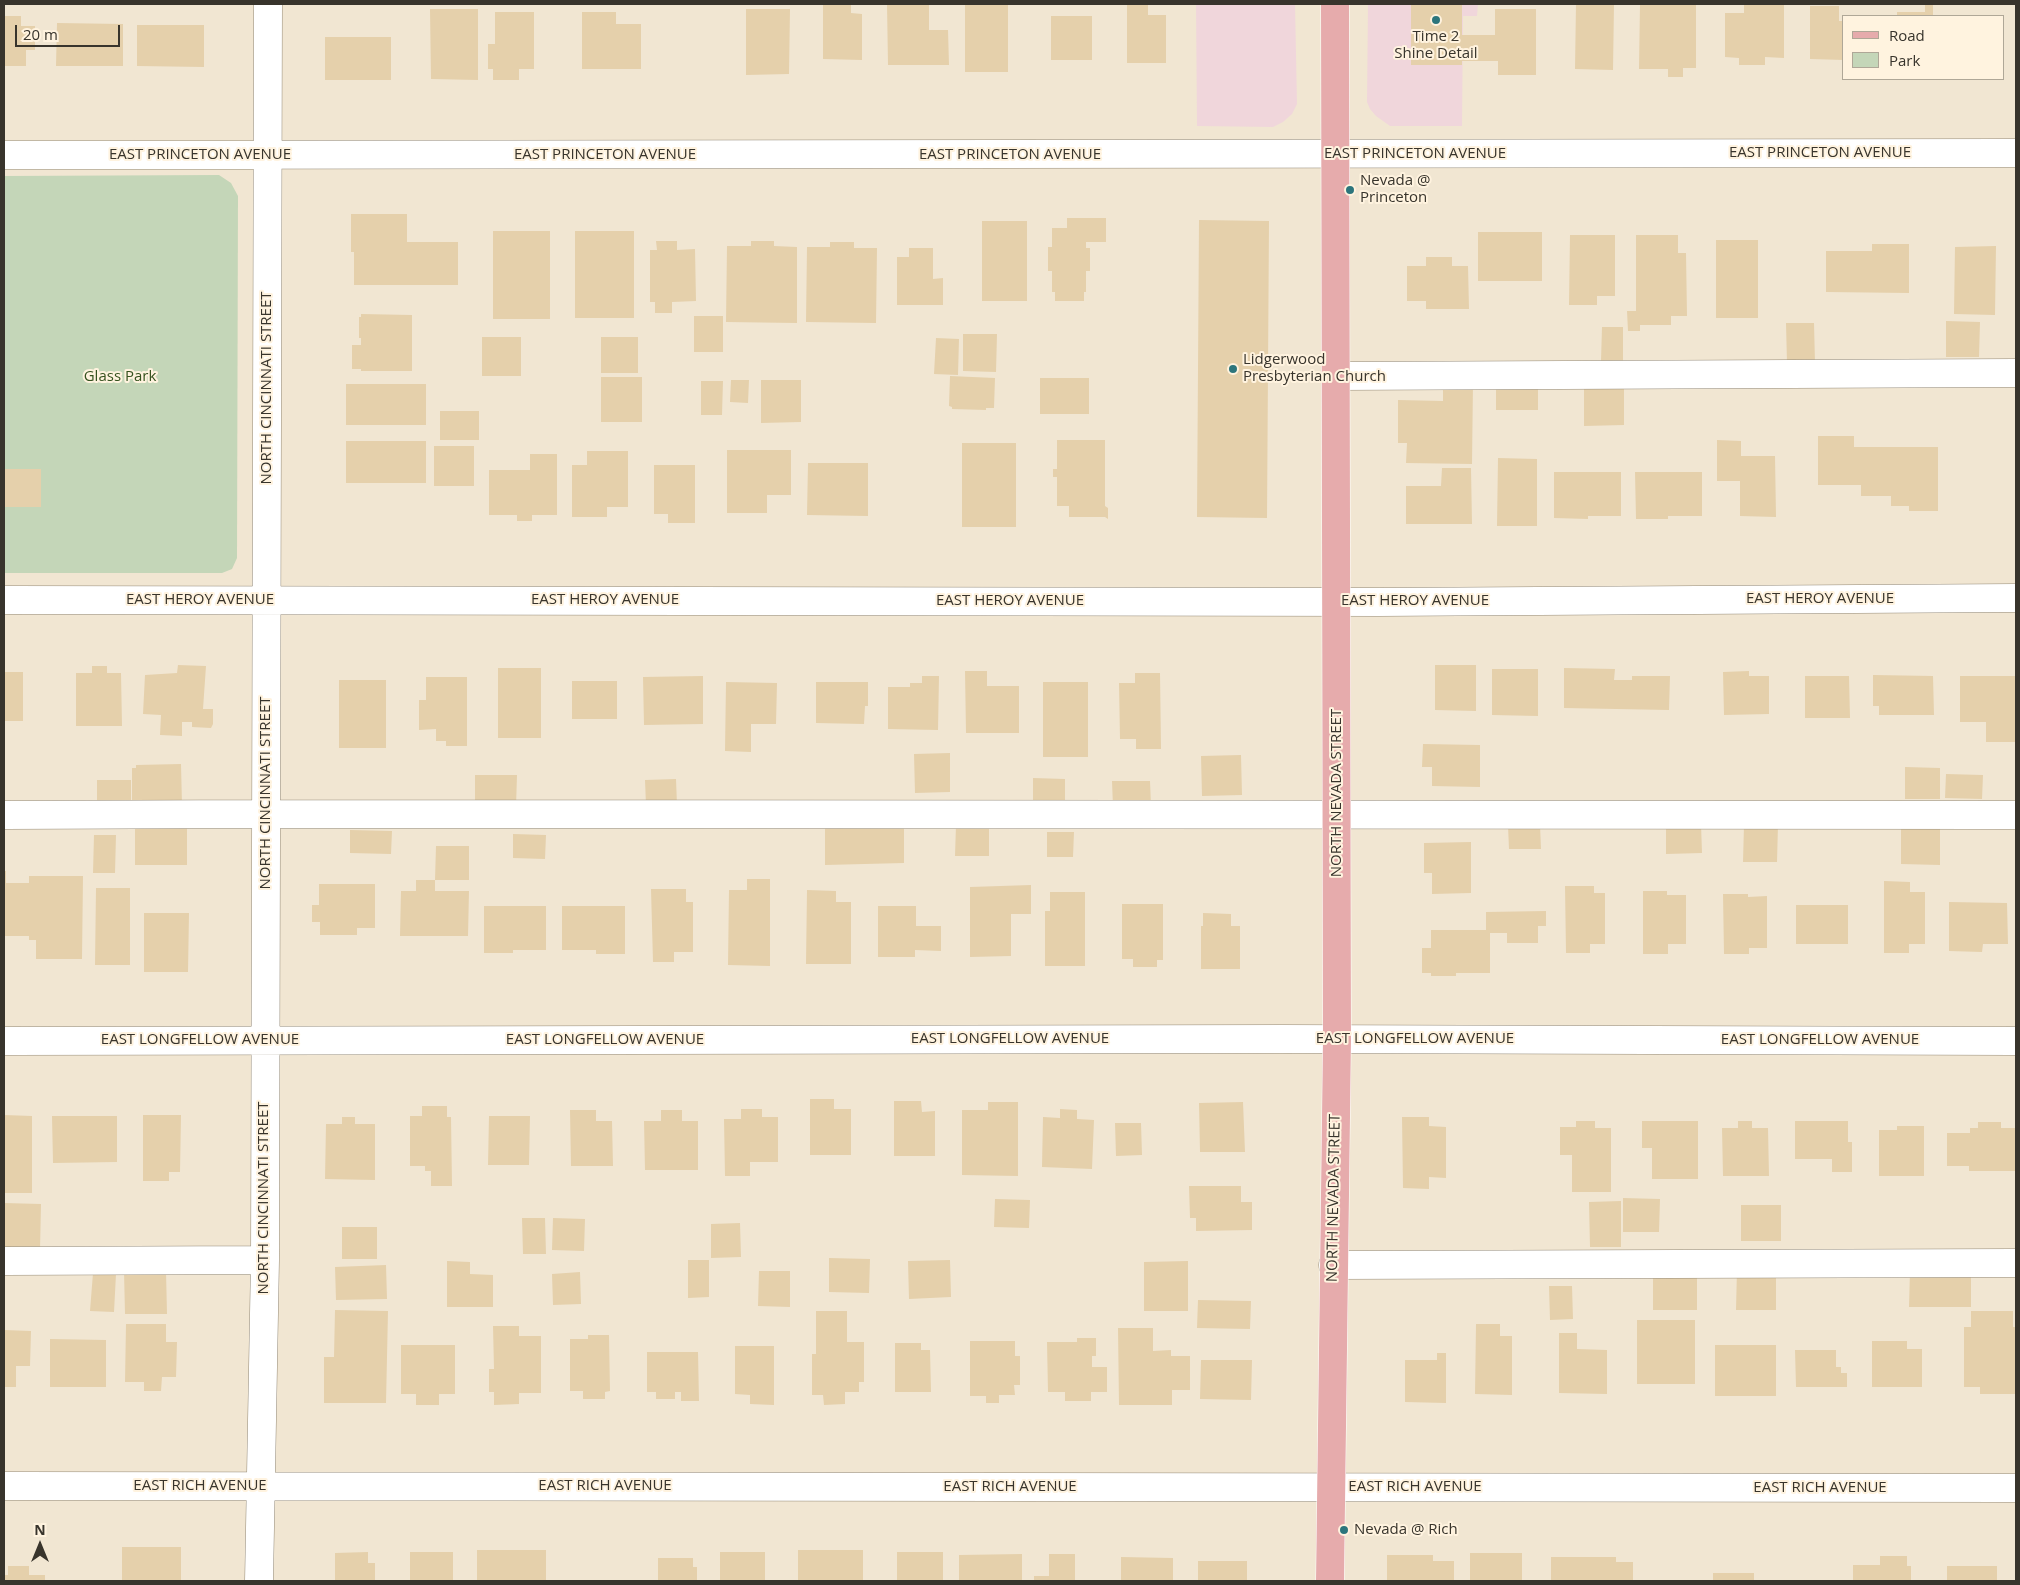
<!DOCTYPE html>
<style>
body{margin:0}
#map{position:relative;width:2020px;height:1585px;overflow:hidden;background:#f1e6d2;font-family:"Open Sans",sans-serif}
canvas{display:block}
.frame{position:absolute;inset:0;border:5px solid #38342c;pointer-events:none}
.legend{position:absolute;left:1842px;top:15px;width:162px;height:65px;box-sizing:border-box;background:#fff3df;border:1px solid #afa797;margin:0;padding:6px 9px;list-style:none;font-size:15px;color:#38342c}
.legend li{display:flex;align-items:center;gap:10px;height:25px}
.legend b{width:25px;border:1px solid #afa797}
.north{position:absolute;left:15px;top:1520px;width:50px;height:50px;-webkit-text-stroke:4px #fff3df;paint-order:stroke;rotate:0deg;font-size:14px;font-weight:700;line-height:20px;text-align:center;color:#38342c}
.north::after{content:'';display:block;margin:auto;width:18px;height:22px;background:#38342c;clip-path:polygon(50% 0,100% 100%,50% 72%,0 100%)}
.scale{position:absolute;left:15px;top:25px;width:105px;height:22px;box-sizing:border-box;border:2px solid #38342c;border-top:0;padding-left:6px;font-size:15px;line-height:18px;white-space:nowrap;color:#38342c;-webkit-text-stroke:4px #fff3df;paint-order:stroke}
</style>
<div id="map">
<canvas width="2020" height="1585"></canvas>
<div class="frame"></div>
<ul class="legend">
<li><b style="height:6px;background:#e6abac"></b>Road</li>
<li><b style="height:14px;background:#c4d6b8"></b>Park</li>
</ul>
<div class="north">N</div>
<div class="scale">20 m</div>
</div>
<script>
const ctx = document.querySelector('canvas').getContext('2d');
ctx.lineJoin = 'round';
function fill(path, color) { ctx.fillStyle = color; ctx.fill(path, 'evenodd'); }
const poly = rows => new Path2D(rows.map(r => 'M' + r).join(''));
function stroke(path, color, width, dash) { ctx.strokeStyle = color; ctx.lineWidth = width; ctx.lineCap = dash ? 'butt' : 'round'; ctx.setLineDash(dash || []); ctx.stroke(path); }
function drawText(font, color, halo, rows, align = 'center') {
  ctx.font = font + ' "Open Sans",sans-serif'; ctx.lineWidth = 4; ctx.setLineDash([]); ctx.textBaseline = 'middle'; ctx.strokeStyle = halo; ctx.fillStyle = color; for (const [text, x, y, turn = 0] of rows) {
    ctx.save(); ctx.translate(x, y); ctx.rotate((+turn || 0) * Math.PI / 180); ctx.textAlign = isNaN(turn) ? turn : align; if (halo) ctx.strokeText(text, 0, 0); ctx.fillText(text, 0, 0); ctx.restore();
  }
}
const commercial = poly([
 [1196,4,1295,4,1297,104,1292,114,1283,122,1273,127,1197,126],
 [1368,4,1478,4,1477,16,1463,16,1462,126,1390,126,1376,116,1370,109,1367,102]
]);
const green = poly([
 [219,175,231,183,238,196,237,558,232,569,222,573,4,573,4,176]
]);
const building = poly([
 [823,4,851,4,851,13,862,14,862,60,823,59],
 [887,4,929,4,929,30,948,30,949,65,888,65],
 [965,4,1008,4,1008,72,965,72],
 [1127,4,1148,4,1148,15,1166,15,1166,63,1127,63],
 [1411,4,1462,4,1462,35,1495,35,1495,9,1536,9,1536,75,1498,75,1498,61,1462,61,1462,65,1411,65],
 [1576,4,1614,4,1613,70,1575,69],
 [1744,4,1784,4,1784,58,1765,57,1765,65,1739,65,1739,58,1725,57,1725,13,1744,13],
 [1925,4,1933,4,1933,16,1897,16,1897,12,1925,12],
 [1640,5,1696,5,1696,68,1683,68,1683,77,1668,77,1668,69,1639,69],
 [1810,6,1839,6,1839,21,1844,21,1844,60,1810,59],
 [430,9,478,9,478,80,431,79],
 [746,9,790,9,789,74,746,75],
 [495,12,534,12,534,69,519,69,519,80,493,80,493,69,488,69,488,44,495,44],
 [582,12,616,12,616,24,641,24,641,69,582,69],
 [4,16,21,16,21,26,35,26,35,50,26,50,26,66,4,66],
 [1051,16,1092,16,1092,60,1051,60],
 [57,23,123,24,123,66,56,66],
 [137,25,204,25,204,67,137,66],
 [325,37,391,37,391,80,325,80],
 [351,214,407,214,407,242,458,242,458,285,354,285,354,252,351,252],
 [1067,218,1106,218,1106,242,1086,242,1086,248,1090,248,1090,271,1086,271,1086,292,1084,292,1084,301,1055,301,1055,292,1052,292,1052,271,1048,271,1048,247,1052,247,1052,228,1067,228],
 [1199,220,1269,221,1267,518,1197,517],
 [982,221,1027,221,1027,301,982,301],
 [493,231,550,231,550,319,493,319],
 [575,231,634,231,634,318,575,318],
 [1478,232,1542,232,1542,281,1478,281],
 [1570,235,1615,235,1615,296,1597,296,1597,305,1569,305],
 [1636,235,1678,235,1678,253,1686,253,1687,316,1671,316,1671,325,1640,325,1640,331,1628,331,1627,311,1636,311],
 [1716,240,1758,240,1758,318,1716,318],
 [656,241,677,241,677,250,695,249,696,301,672,302,672,313,655,313,655,302,650,302,650,250,657,250],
 [751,241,774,241,774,246,797,247,797,323,726,322,727,246,751,246],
 [830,242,854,242,854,248,877,248,876,323,806,322,807,247,830,247],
 [1872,244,1909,244,1909,293,1826,292,1826,251,1872,251],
 [1996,246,1995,315,1954,314,1955,247],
 [909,248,933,248,933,279,943,278,943,305,897,305,897,257,909,257],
 [1426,257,1452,257,1452,266,1468,266,1469,309,1426,309,1426,301,1407,301,1407,266,1426,266],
 [361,314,412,315,412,371,361,371,361,369,352,369,352,345,361,345,361,338,359,338,359,317,361,317],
 [694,316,723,316,723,352,694,352],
 [1946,321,1980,322,1979,357,1946,357],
 [1786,323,1814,323,1815,363,1787,363],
 [1602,327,1623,327,1623,362,1601,361],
 [963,334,997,334,996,372,963,371],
 [482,337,521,337,521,376,482,376],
 [601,337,638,337,638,373,601,373],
 [936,338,959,339,958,375,934,374],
 [950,376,995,378,994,408,986,408,986,410,952,409,952,407,949,406],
 [601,377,642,377,642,422,601,422],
 [1040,378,1089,378,1089,414,1040,414],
 [731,380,749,380,748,403,730,402],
 [761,380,801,380,801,422,761,423],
 [1496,380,1538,380,1538,410,1496,410],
 [701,381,723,381,722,415,701,415],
 [1443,382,1473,382,1472,464,1406,463,1407,443,1398,443,1398,400,1443,401],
 [1624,383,1624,425,1584,426,1584,384],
 [346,384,426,384,426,425,346,425],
 [440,411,479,411,479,440,440,440],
 [1818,436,1854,436,1854,447,1938,447,1938,511,1909,511,1909,506,1891,506,1891,496,1861,496,1861,485,1818,485],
 [1057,440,1105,440,1105,506,1108,508,1108,519,1105,517,1069,517,1069,506,1057,506,1057,477,1053,477,1053,469,1057,469],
 [1717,440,1741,441,1741,456,1775,456,1776,517,1740,516,1740,481,1717,481],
 [346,441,426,441,426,483,346,483],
 [962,443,1016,443,1016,527,962,527],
 [434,446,474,446,474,486,434,486],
 [727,450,791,450,791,495,767,495,767,513,727,513],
 [587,451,628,451,628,507,607,507,607,517,572,517,572,465,587,465],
 [530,454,557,454,557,515,532,515,532,521,517,521,517,515,489,515,489,470,530,470],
 [1498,458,1537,459,1537,526,1497,526],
 [808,463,868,463,868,516,807,515],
 [654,465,695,465,695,523,668,523,668,514,654,514],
 [1442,468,1471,468,1472,524,1406,524,1406,486,1441,486],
 [4,469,41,469,41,507,4,507],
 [1554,472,1621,472,1621,516,1588,516,1588,519,1554,518],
 [1635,472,1702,472,1702,516,1668,516,1668,519,1636,519],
 [178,665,206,666,203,709,213,709,213,724,211,728,192,727,192,722,182,722,182,736,160,735,161,715,143,714,145,675,177,673],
 [1435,665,1476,665,1476,711,1435,710],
 [92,666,107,666,107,673,121,673,122,726,76,726,76,673,92,673],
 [498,668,541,668,541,738,498,738],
 [1564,668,1615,669,1614,680,1632,680,1632,676,1670,676,1669,710,1564,708],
 [1492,669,1538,669,1538,716,1492,715],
 [965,671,987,671,987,686,1019,686,1019,733,966,733],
 [1749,671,1749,676,1769,676,1769,714,1724,715,1723,672],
 [4,672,23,672,23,721,4,721],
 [1135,673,1160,673,1161,749,1136,749,1136,739,1120,739,1119,683,1135,683],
 [1873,675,1933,676,1934,715,1879,715,1879,706,1873,706],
 [703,676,703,724,644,725,643,677],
 [922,676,939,676,938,730,888,729,888,687,910,687,910,683,922,683],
 [1805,676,1849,676,1850,718,1805,718],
 [1960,676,2016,676,2016,742,1986,742,1986,722,1960,722],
 [426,677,467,677,467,746,446,746,446,741,436,741,436,729,419,730,419,700,426,700],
 [339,680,386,680,386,748,339,748],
 [572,681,617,681,617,719,572,719],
 [726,682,777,683,776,724,751,724,751,752,725,751],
 [816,682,868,682,868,706,865,706,864,724,816,723],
 [1043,682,1088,682,1088,757,1043,757],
 [1423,744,1480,745,1480,787,1432,786,1432,767,1422,767],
 [950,753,950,792,915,793,914,754],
 [1241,755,1242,795,1202,796,1201,756],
 [181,764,182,805,132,806,132,768,136,768,136,765],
 [1905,767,1940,768,1940,799,1905,799],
 [1946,774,1983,775,1982,799,1945,798],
 [475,775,517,775,516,807,475,807],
 [1033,778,1065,779,1065,805,1033,805],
 [676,779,677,805,646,805,645,780],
 [97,780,131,780,131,806,97,806],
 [1112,781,1150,781,1151,806,1113,807],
 [904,824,904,863,825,865,825,825],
 [1666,824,1701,824,1702,853,1666,854],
 [1901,824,1940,824,1940,865,1901,864],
 [956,825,989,826,989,856,955,856],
 [1508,825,1540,825,1541,849,1509,849],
 [1744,825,1778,825,1777,862,1743,862],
 [135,828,187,828,187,865,135,865],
 [350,830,392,831,391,854,350,853],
 [1047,832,1074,832,1073,857,1047,857],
 [513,834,546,835,545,859,513,858],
 [94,835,116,835,115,873,93,873],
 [1471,842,1471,893,1432,894,1432,873,1424,873,1424,843],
 [436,846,469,846,469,880,435,880],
 [4,871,6,871,6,883,29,883,29,876,83,876,82,959,36,959,36,940,29,940,29,936,4,936],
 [747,879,770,879,770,966,728,965,729,890,747,890],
 [416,880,435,880,435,891,469,891,468,936,400,936,401,891,416,891],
 [1884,881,1910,882,1910,892,1925,892,1925,944,1909,944,1909,953,1884,953],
 [319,884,375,884,375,928,357,928,357,935,320,935,320,922,312,922,312,905,319,905],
 [1031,885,1031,914,1011,914,1011,956,970,957,970,887],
 [1565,886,1594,886,1594,893,1605,893,1605,944,1590,944,1590,953,1566,953],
 [96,888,130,888,130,965,95,965],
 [651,889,686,889,686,902,693,902,693,952,674,952,674,962,653,962],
 [807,890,836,891,836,902,851,902,851,964,806,964],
 [1643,891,1667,891,1667,895,1686,895,1686,944,1668,944,1668,954,1643,954],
 [1050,892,1085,892,1085,966,1045,966,1045,911,1050,911],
 [1723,894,1748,894,1748,897,1767,896,1767,948,1749,948,1749,954,1724,954],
 [1949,902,2007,903,2008,944,1983,944,1982,952,1949,951],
 [1122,904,1163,904,1163,960,1157,960,1157,967,1133,967,1133,959,1122,959],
 [1796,905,1848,905,1848,944,1796,944],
 [484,906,546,906,546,950,513,950,513,953,484,953],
 [562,906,625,906,625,954,596,954,596,950,562,950],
 [878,906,916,906,916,926,941,926,941,951,915,950,915,957,878,957],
 [1546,911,1546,926,1538,926,1538,943,1507,943,1507,933,1490,933,1490,973,1456,973,1456,976,1431,976,1431,973,1422,973,1422,948,1431,948,1431,930,1486,930,1486,912],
 [144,913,189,913,188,972,144,972],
 [1203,913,1231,914,1231,926,1240,926,1240,969,1201,969,1201,926,1203,926],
 [810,1099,834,1099,834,1109,851,1109,851,1155,810,1155],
 [894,1101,921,1101,922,1112,935,1111,935,1156,894,1156],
 [988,1102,1018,1102,1018,1176,962,1175,962,1110,988,1110],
 [1243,1102,1245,1152,1200,1152,1199,1103],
 [422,1106,447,1106,447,1117,451,1117,452,1186,431,1186,431,1171,425,1171,425,1166,410,1166,410,1116,422,1116],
 [741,1109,762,1109,762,1117,778,1117,778,1162,750,1162,750,1176,725,1176,724,1119,741,1119],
 [1060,1109,1077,1110,1077,1119,1094,1120,1092,1169,1042,1167,1043,1117,1060,1118],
 [570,1110,596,1110,596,1121,612,1121,613,1166,571,1166],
 [661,1110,682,1110,682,1121,698,1121,698,1170,645,1170,644,1121,661,1121],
 [4,1115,32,1116,32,1193,4,1193],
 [143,1115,181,1115,180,1172,169,1172,169,1181,143,1181],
 [52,1116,117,1116,117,1162,53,1163],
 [489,1116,530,1116,529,1165,488,1165],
 [342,1117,355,1117,355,1124,375,1124,375,1180,325,1179,326,1124,342,1124],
 [1402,1117,1429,1117,1429,1126,1446,1127,1446,1178,1429,1177,1429,1189,1403,1188],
 [1576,1121,1595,1121,1595,1128,1611,1128,1611,1192,1572,1192,1572,1155,1560,1155,1560,1127,1576,1127],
 [1642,1121,1698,1121,1698,1179,1652,1179,1652,1148,1642,1148],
 [1738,1121,1752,1121,1752,1128,1768,1128,1769,1176,1723,1176,1722,1128,1738,1128],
 [1795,1121,1848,1121,1848,1142,1852,1142,1852,1172,1832,1172,1832,1159,1795,1159],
 [1978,1122,2001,1122,2001,1128,2016,1128,2016,1171,1969,1171,1969,1166,1947,1166,1947,1133,1970,1133,1970,1128,1978,1128],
 [1115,1123,1141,1123,1142,1155,1116,1156],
 [1897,1126,1924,1126,1924,1176,1879,1176,1879,1130,1897,1130],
 [1189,1186,1241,1186,1241,1202,1252,1202,1252,1230,1196,1231,1196,1218,1190,1218],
 [1623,1198,1660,1199,1659,1232,1623,1232],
 [995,1199,1030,1200,1029,1228,994,1227],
 [1621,1201,1621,1247,1590,1247,1589,1202],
 [4,1203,41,1204,40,1250,4,1249],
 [1741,1205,1781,1205,1781,1241,1741,1241],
 [522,1218,545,1218,546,1254,523,1254],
 [553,1218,585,1219,584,1251,552,1250],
 [740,1223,741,1257,711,1258,711,1224],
 [342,1227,377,1227,377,1259,342,1259],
 [829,1258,870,1259,869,1293,829,1292],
 [688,1260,709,1260,709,1297,688,1298],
 [950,1260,951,1297,909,1299,908,1261],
 [447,1261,470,1262,470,1274,493,1275,493,1307,447,1307],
 [1188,1261,1188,1311,1144,1311,1144,1262],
 [386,1265,387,1299,336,1300,335,1267],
 [1653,1269,1697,1270,1697,1310,1653,1310],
 [1737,1269,1776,1271,1776,1310,1736,1310],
 [124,1271,166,1271,167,1314,125,1314],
 [759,1271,790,1271,790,1307,758,1306],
 [1910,1271,1971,1272,1971,1307,1909,1307],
 [580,1272,581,1304,553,1305,552,1274],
 [93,1273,116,1274,114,1312,90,1311],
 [1549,1286,1572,1286,1573,1319,1550,1320],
 [1198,1300,1251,1301,1250,1329,1197,1328],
 [335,1310,388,1311,386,1403,324,1403,324,1357,334,1357],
 [816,1311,847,1311,847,1342,864,1342,864,1382,859,1382,859,1392,845,1392,845,1404,824,1405,823,1395,812,1395,812,1354,816,1354],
 [1971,1311,2013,1311,2013,1327,2016,1327,2016,1394,1980,1394,1980,1387,1964,1387,1964,1327,1971,1327],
 [1637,1320,1695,1320,1695,1384,1637,1384],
 [126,1324,166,1324,166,1342,177,1342,176,1377,162,1377,161,1391,144,1391,144,1382,125,1382],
 [1476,1324,1500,1324,1500,1336,1512,1336,1512,1395,1475,1394],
 [493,1326,519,1326,519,1336,541,1336,541,1393,519,1393,519,1404,494,1405,494,1392,489,1392,489,1369,494,1369],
 [1118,1328,1153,1328,1153,1351,1171,1350,1171,1356,1190,1356,1190,1390,1172,1390,1172,1405,1119,1405],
 [4,1330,31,1331,30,1366,16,1366,16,1387,4,1387],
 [1559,1333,1577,1333,1577,1349,1607,1350,1607,1394,1559,1393],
 [588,1335,609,1335,610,1391,605,1392,605,1399,583,1399,583,1391,570,1391,570,1339,588,1339],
 [1077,1338,1096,1338,1096,1356,1092,1356,1092,1367,1107,1367,1107,1392,1091,1392,1091,1401,1065,1401,1065,1392,1048,1392,1047,1342,1077,1342],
 [50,1339,106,1340,106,1387,50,1387],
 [970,1341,1015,1341,1015,1356,1020,1356,1020,1385,1014,1385,1015,1395,999,1395,999,1403,986,1403,986,1396,970,1396],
 [1872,1341,1907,1341,1907,1349,1922,1349,1922,1387,1872,1387],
 [895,1343,921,1343,921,1350,930,1350,931,1392,895,1392],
 [401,1345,455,1345,455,1394,439,1394,439,1405,416,1405,416,1394,401,1394],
 [1715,1345,1776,1345,1776,1396,1715,1396],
 [735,1346,774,1346,774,1405,750,1404,750,1395,735,1394],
 [1795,1350,1836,1350,1836,1367,1841,1367,1841,1373,1847,1373,1847,1387,1796,1387],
 [647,1352,698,1352,699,1401,681,1401,681,1392,675,1392,675,1399,656,1399,656,1392,647,1392],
 [1437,1353,1446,1353,1446,1403,1405,1402,1405,1360,1437,1360],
 [1201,1360,1252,1360,1251,1400,1200,1399],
 [122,1547,181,1547,181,1581,122,1581],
 [477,1550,546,1550,546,1581,477,1581],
 [798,1550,863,1550,863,1581,798,1581],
 [368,1552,368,1563,375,1563,375,1581,335,1581,335,1553],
 [410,1552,453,1552,453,1581,410,1581],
 [720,1552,765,1552,765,1581,720,1581],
 [897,1552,943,1552,943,1581,897,1581],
 [1470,1553,1522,1553,1522,1581,1470,1581],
 [1022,1554,1022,1581,959,1581,959,1555],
 [1049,1554,1075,1554,1075,1581,1034,1581,1034,1576,1049,1576],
 [1387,1555,1433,1555,1433,1561,1454,1561,1454,1581,1387,1581],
 [1880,1556,1907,1556,1907,1566,1911,1566,1911,1581,1853,1581,1853,1565,1880,1565],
 [1121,1557,1173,1558,1173,1581,1121,1581],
 [1551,1557,1616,1557,1616,1562,1633,1562,1633,1581,1551,1581],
 [658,1558,693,1558,693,1567,697,1567,697,1581,658,1581],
 [1198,1561,1247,1561,1247,1581,1198,1581],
 [8,1566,29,1566,29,1575,45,1575,45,1581,4,1581,4,1575,8,1575],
 [1947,1566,1997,1566,1997,1581,1947,1581],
 [1713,1573,1754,1573,1754,1581,1713,1581]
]);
const minor = poly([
 [4,155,2016,153],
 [1337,376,2016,373],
 [4,600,1379,602,2016,598],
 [4,815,266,814,2016,815],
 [4,1041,1282,1039,2016,1041],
 [4,1261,265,1260],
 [1333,1265,2016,1263],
 [4,1486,2016,1488],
 [259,1581,265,1260,268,4]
]);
const major = poly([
 [1330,1581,1337,1039,1335,4]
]);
const markers = [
 [1436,20,5,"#2c757c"],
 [1350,190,5,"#2c757c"],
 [1233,369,5,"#2c757c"],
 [1344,1530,5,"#2c757c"]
];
const poiNames = [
 ["Time 2",1436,37,"center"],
 ["Shine Detail",1436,54,"center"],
 ["Nevada @",1360,181],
 ["Princeton",1360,198],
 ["Lidgerwood",1243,360],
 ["Presbyterian Church",1243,377],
 ["Nevada @ Rich",1354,1530]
];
const streetNames = [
 ["EAST PRINCETON AVENUE",1820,153],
 ["EAST PRINCETON AVENUE",1415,154],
 ["EAST PRINCETON AVENUE",200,155],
 ["EAST PRINCETON AVENUE",605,155],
 ["EAST PRINCETON AVENUE",1010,155],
 ["NORTH CINCINNATI STREET",267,388,-90],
 ["EAST HEROY AVENUE",1820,599],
 ["EAST HEROY AVENUE",200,600],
 ["EAST HEROY AVENUE",605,600],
 ["EAST HEROY AVENUE",1010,601],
 ["EAST HEROY AVENUE",1415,601],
 ["NORTH CINCINNATI STREET",266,793,-90],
 ["NORTH NEVADA STREET",1337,793,-90],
 ["EAST LONGFELLOW AVENUE",1010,1039],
 ["EAST LONGFELLOW AVENUE",1415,1039],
 ["EAST LONGFELLOW AVENUE",200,1040],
 ["EAST LONGFELLOW AVENUE",605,1040],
 ["EAST LONGFELLOW AVENUE",1820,1040],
 ["NORTH CINCINNATI STREET",264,1198,-90],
 ["NORTH NEVADA STREET",1334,1198,-89],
 ["EAST RICH AVENUE",200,1486],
 ["EAST RICH AVENUE",605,1486],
 ["EAST RICH AVENUE",1010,1487],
 ["EAST RICH AVENUE",1415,1487],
 ["EAST RICH AVENUE",1820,1488]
];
const parkNames = [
 ["Glass Park",120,377]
];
fill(commercial, '#f0d6db');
fill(green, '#c4d6b8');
fill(building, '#e5d0ab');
stroke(minor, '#938977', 29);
stroke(major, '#fff', 29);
stroke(minor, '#fff', 28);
stroke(major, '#e6abac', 28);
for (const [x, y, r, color] of markers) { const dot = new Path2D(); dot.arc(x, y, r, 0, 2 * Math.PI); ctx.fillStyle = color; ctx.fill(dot); stroke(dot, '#fff3df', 2); }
drawText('15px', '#38342c', '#fff3df', poiNames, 'left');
drawText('15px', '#38342c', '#fff3df', streetNames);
drawText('15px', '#35511e', '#fff3df', parkNames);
</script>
